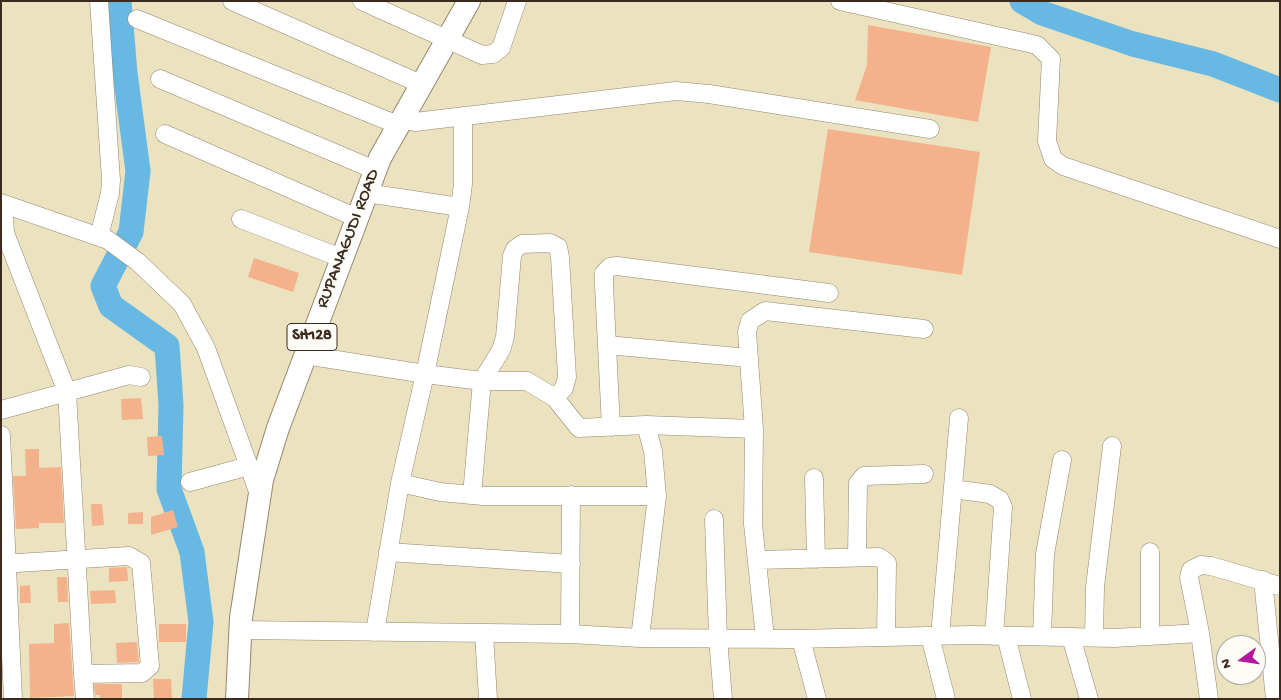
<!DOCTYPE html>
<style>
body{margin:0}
#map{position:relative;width:1281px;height:700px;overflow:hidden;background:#ebe2c0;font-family:"Gochi Hand",sans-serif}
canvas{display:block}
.frame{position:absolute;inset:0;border:2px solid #3b2a1e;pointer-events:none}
.north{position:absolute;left:1216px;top:635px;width:50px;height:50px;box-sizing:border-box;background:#fdfcf7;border:1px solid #afa8a0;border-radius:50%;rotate:256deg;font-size:14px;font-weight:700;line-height:20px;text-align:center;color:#3b2a1e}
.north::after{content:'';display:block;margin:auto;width:18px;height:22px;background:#b5179e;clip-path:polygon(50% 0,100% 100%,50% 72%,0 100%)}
</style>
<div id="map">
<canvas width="1281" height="700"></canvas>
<div class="frame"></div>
<div class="north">N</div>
</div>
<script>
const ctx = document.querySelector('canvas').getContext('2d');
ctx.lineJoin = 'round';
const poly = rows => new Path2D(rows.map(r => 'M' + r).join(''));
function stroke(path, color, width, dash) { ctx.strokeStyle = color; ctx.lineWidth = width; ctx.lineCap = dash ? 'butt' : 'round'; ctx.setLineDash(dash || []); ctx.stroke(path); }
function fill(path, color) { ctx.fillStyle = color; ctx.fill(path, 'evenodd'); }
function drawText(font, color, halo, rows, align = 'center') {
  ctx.font = font + ' "Gochi Hand",sans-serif'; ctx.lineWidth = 4; ctx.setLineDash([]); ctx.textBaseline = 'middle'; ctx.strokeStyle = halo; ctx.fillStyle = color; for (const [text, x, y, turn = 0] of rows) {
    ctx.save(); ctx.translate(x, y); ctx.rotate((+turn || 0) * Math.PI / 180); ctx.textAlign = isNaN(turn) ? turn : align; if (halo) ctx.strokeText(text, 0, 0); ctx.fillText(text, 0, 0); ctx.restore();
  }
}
const river = poly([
 [119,1,125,73,138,171,131,232,103,286,111,306,167,346,171,405,169,489,192,552,201,622,194,699],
 [1022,1,1042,13,1133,44,1213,64,1280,90]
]);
const building = poly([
 [868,25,991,47,978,122,855,100,867,65],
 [828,129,980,152,962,275,809,252],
 [254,258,299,273,293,292,248,277],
 [141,398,143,419,122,420,121,399],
 [162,436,164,455,148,456,147,437],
 [25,449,39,449,39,468,61,467,64,523,39,523,39,528,16,529,13,476,26,476],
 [91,504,102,504,104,525,92,526],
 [173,510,178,527,151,535,151,517],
 [143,512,143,524,128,524,128,513],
 [127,567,128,581,109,582,109,568],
 [57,577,67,577,68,602,58,602],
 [30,585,31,603,20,603,20,586],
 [115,590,116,603,91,604,90,591],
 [69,623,74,696,30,698,29,644,54,643,54,624],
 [159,624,186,624,186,642,159,642],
 [137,642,139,662,117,663,116,643],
 [153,679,171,679,172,699,154,699],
 [94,684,122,684,122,699,100,699,100,695,95,695]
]);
const minor = poly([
 [232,1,421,84],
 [362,1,482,55,493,54,501,48,517,1],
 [840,1,1037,45,1051,59,1047,141,1053,159,1063,166,1280,239],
 [137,19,398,125],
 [160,79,375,170],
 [402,119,415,122,676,91,709,94,930,129],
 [165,134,357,218],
 [366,193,460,207,463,184,463,116],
 [1,203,108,240,138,262,182,304,206,348,260,497],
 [3,204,5,233,67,392,83,674],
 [460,207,425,374,482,381,527,381,555,398,579,428,646,425,754,429],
 [241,219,341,258],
 [99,237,110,193,111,180,99,1],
 [607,345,749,358],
 [305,355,425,374,400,483,375,632],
 [1,410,129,375,141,377],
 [611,427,604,285,604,273,610,267,617,266,829,293],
 [1,435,13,699],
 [814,478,816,559],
 [190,482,249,466],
 [400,483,440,492,483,496,657,496],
 [953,489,990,494,1000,500,1003,507,994,636],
 [472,495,482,381,501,350,505,337,512,256,515,249,522,244,550,243,558,247,560,257,567,377,564,388,555,398],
 [714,519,718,638,723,699],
 [388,552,571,564],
 [857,557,858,483,864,476,924,474],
 [757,560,879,557,887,563,886,637],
 [1,564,129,556,141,563,150,666,142,673,83,674,85,699],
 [1263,580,1275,699],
 [240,630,570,634,640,638,794,639,972,635,1114,638,1200,633],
 [484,633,488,699],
 [570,634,571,495],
 [930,636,946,699],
 [940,636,959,418],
 [1006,636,1022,699],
 [1042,636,1045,554,1062,460],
 [1150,636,1150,552],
 [1071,637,1089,699],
 [1094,637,1095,587,1112,446],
 [640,638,657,496,653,451,646,425],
 [765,638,753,524,754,429,747,332,750,321,765,311,924,329],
 [801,639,817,699],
 [1209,699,1200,633,1189,577,1191,570,1201,565,1211,566,1280,586]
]);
const major = poly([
 [237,699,241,618,262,480,278,428,380,158,469,1]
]);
const shields = [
 [312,337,50]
];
const shieldNames = [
 ["SH128",312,337]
];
const streetNames = [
 ["RUPANAGUDI ROAD",349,239,-69]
];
stroke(river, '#67b8e2', 25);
fill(building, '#f3b28b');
stroke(minor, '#93866f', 19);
stroke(major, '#93866f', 24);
stroke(minor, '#fff', 18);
stroke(major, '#fff', 22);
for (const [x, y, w] of shields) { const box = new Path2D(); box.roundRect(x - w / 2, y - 13.5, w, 27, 4); ctx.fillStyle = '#fdfcf7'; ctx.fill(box); stroke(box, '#3b2a1e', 1); }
drawText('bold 16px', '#3b2a1e', null, shieldNames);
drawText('18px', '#3b2a1e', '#fdfcf7', streetNames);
</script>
